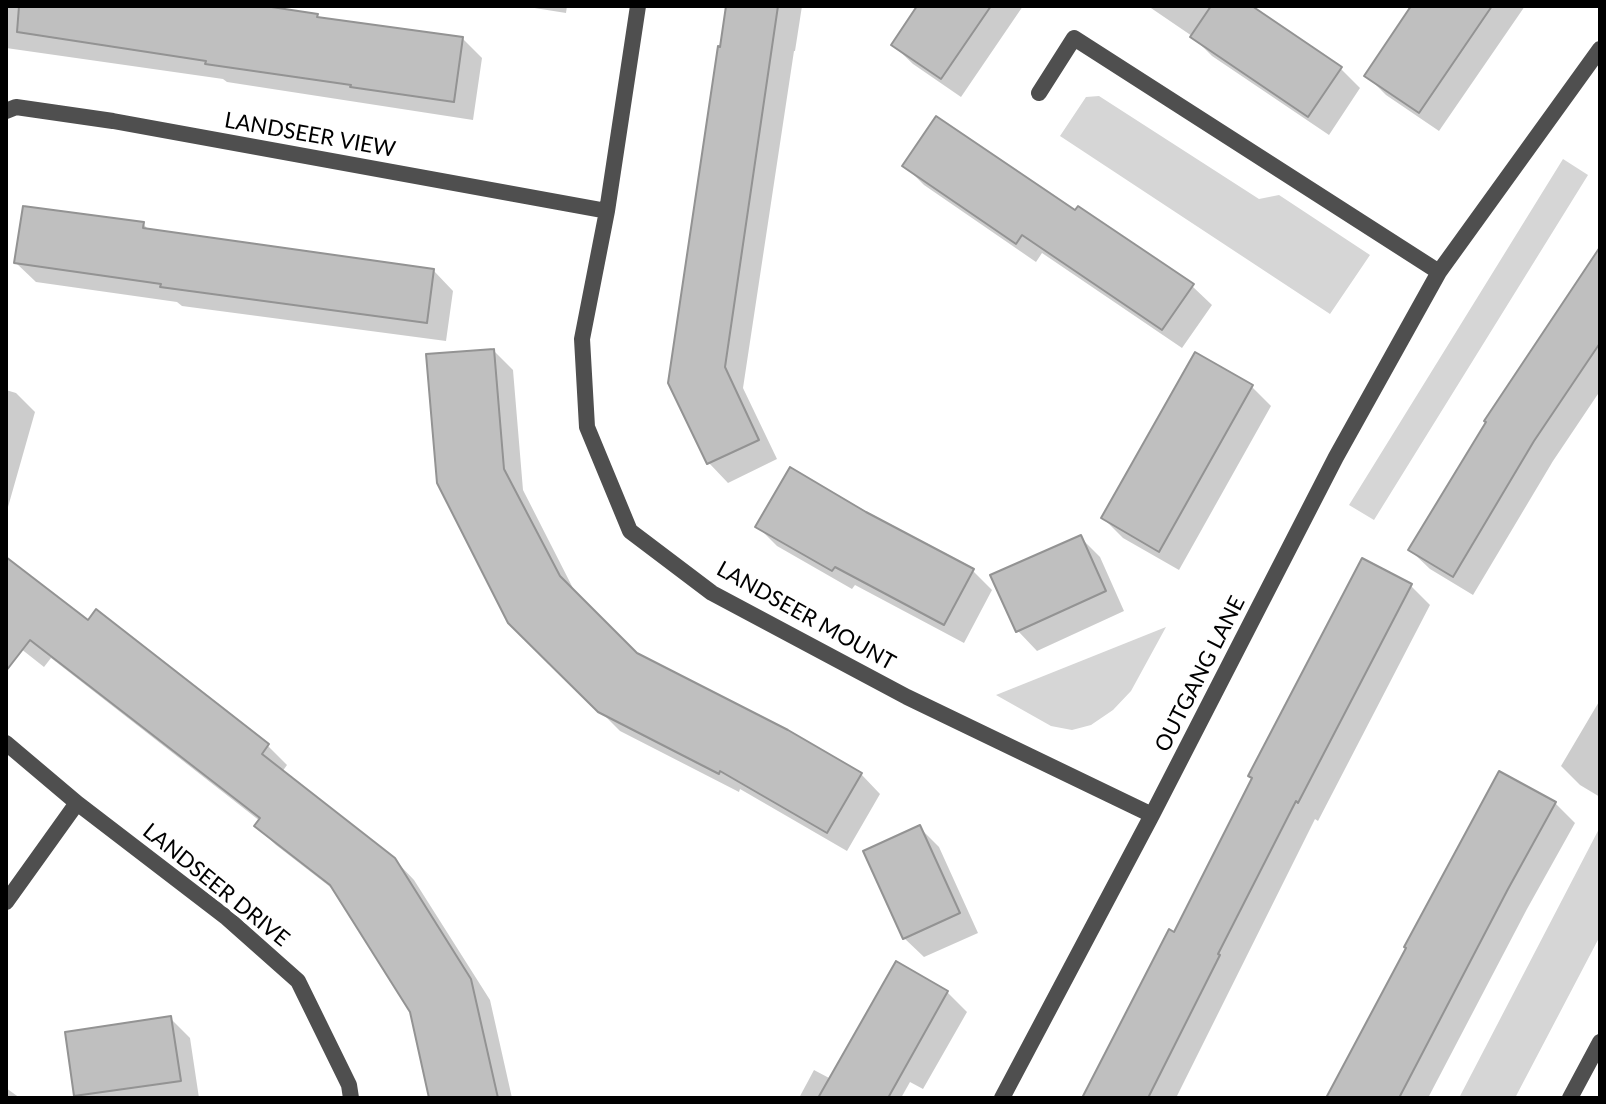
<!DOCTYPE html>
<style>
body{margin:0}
#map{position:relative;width:1606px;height:1104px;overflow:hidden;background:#fff;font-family:Lato,sans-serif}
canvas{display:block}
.frame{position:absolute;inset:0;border:8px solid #000;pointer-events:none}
</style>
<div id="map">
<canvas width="1606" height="1104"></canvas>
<div class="frame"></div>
</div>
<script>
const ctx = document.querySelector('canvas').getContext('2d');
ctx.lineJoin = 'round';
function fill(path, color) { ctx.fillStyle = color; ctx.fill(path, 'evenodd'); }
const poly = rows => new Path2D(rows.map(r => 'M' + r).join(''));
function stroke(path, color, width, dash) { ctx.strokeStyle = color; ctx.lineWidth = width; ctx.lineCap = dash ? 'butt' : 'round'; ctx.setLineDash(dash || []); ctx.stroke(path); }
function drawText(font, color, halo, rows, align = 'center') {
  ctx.font = font + ' Lato,sans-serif'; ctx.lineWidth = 8; ctx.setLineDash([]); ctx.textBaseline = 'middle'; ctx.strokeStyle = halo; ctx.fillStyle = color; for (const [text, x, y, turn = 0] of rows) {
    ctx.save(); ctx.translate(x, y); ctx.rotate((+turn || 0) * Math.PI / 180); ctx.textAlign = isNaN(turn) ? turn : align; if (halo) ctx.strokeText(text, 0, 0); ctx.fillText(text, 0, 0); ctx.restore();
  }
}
const green = poly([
 [1099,96,1259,199,1279,195,1370,255,1330,314,1060,136,1086,97],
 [1563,159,1588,175,1374,520,1349,505],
 [1166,627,1131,691,1113,710,1091,725,1072,730,1051,726,996,695],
 [1600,827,1600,936,1515,1098,1459,1098]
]);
const shadow = poly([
 [6,6,247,6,317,16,321,20,462,38,482,58,473,120,227,82,223,79,6,48],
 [522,6,567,6,566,13],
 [728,6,802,6,795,51,794,51,743,388,777,459,728,483,709,463,670,382],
 [920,6,1023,6,961,97,913,64,893,45],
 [1148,6,1249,6,1341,69,1360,88,1329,135,1212,56,1192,36],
 [1414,6,1525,6,1439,131,1386,95,1366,75],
 [905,166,1075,213,1192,286,1212,305,1182,348,1042,253,1036,262,924,185],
 [143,224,150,231,434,271,453,291,446,341,182,306,177,302,36,282,16,263],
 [1600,249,1600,391,1553,461,1473,595,1430,569,1410,550],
 [494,351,513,370,523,490,578,598,636,654,861,774,880,794,847,851,740,789,739,792,620,731,510,621],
 [1252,387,1271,406,1179,570,1123,538,1103,518],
 [6,390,16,393,35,412,8,507,6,507],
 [791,470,972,570,992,590,964,643,855,585,852,589,777,546,758,527],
 [1080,537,1100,557,1124,611,1037,651,1018,631],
 [6,559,88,623,96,612,268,746,287,765,282,772,394,859,414,880,490,1000,512,1098,431,1098,411,1012,338,893,276,845,256,826,260,821,51,658,44,667,6,637],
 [1411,586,1430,605,1318,821,1315,819,1176,1098,1085,1098,1175,934],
 [1600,700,1600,797,1580,785,1561,766],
 [1555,803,1575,823,1527,909,1428,1098,1328,1098],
 [920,828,939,847,978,933,924,957,904,938],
 [947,992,967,1012,923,1089,910,1082,901,1098,799,1098,814,1070,831,1079],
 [170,1018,190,1038,199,1098,78,1098,76,1096],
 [6,1088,20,1098,6,1098]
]);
const building = poly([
 [19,6,265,6,318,14,317,17,463,37,454,102,350,87,351,85,205,64,206,61,17,32,19,6],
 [726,6,778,6,725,367,759,440,707,464,668,383,718,46,720,47,726,6],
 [917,6,991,6,941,79,891,45,917,6],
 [1211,6,1252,6,1342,67,1308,117,1190,37,1211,6],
 [1411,6,1492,6,1419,113,1364,76,1411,6],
 [936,116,1075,210,1078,206,1194,284,1162,330,1022,235,1016,244,902,166,936,116],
 [23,206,144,222,143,228,434,269,427,323,160,287,161,284,14,263,23,206],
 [1600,247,1600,343,1534,441,1453,577,1408,550,1486,422,1484,421,1600,247],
 [494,349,504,469,560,576,637,653,788,730,862,773,827,833,720,771,719,774,598,712,508,623,437,483,426,354,494,349],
 [1195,352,1253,385,1159,552,1101,518,1195,352],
 [790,467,866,512,974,569,944,625,835,567,832,571,755,527,790,467],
 [1081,535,1106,591,1016,632,990,575,1081,535],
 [6,557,88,620,96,609,269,744,262,754,395,858,471,979,498,1098,429,1098,410,1012,330,885,254,826,260,818,30,640,6,671,6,557],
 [1362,558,1412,584,1298,803,1296,801,1218,954,1220,955,1148,1098,1082,1098,1169,929,1174,932,1252,778,1248,776,1362,558],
 [1499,771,1556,802,1508,889,1399,1098,1326,1098,1406,948,1404,947,1499,771],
 [920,825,960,913,903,939,863,851,920,825],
 [896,961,948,991,888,1098,818,1098,896,961],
 [171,1016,181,1081,74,1096,65,1032,171,1016]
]);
const minor = poly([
 [638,6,607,211,582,339,587,427,630,531,712,593,907,697,1152,815],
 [1039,93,1074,38,1439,272],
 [6,111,16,107,113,121,607,211],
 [6,743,77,803,227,918,298,981,349,1085,351,1098],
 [6,902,77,803],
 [1002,1098,1152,815,1336,457,1439,272,1600,49],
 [1570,1098,1600,1042]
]);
const streetNames = [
 ["LANDSEER VIEW",310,135,10],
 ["LANDSEER MOUNT",806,616,29],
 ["OUTGANG LANE",1200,674,-63],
 ["LANDSEER DRIVE",216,885,39]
];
fill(green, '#d6d6d6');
fill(shadow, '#0003');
fill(building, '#bfbfbf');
stroke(building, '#939393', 2);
stroke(minor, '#4f4f4f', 16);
drawText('22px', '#000', '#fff', streetNames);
</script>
